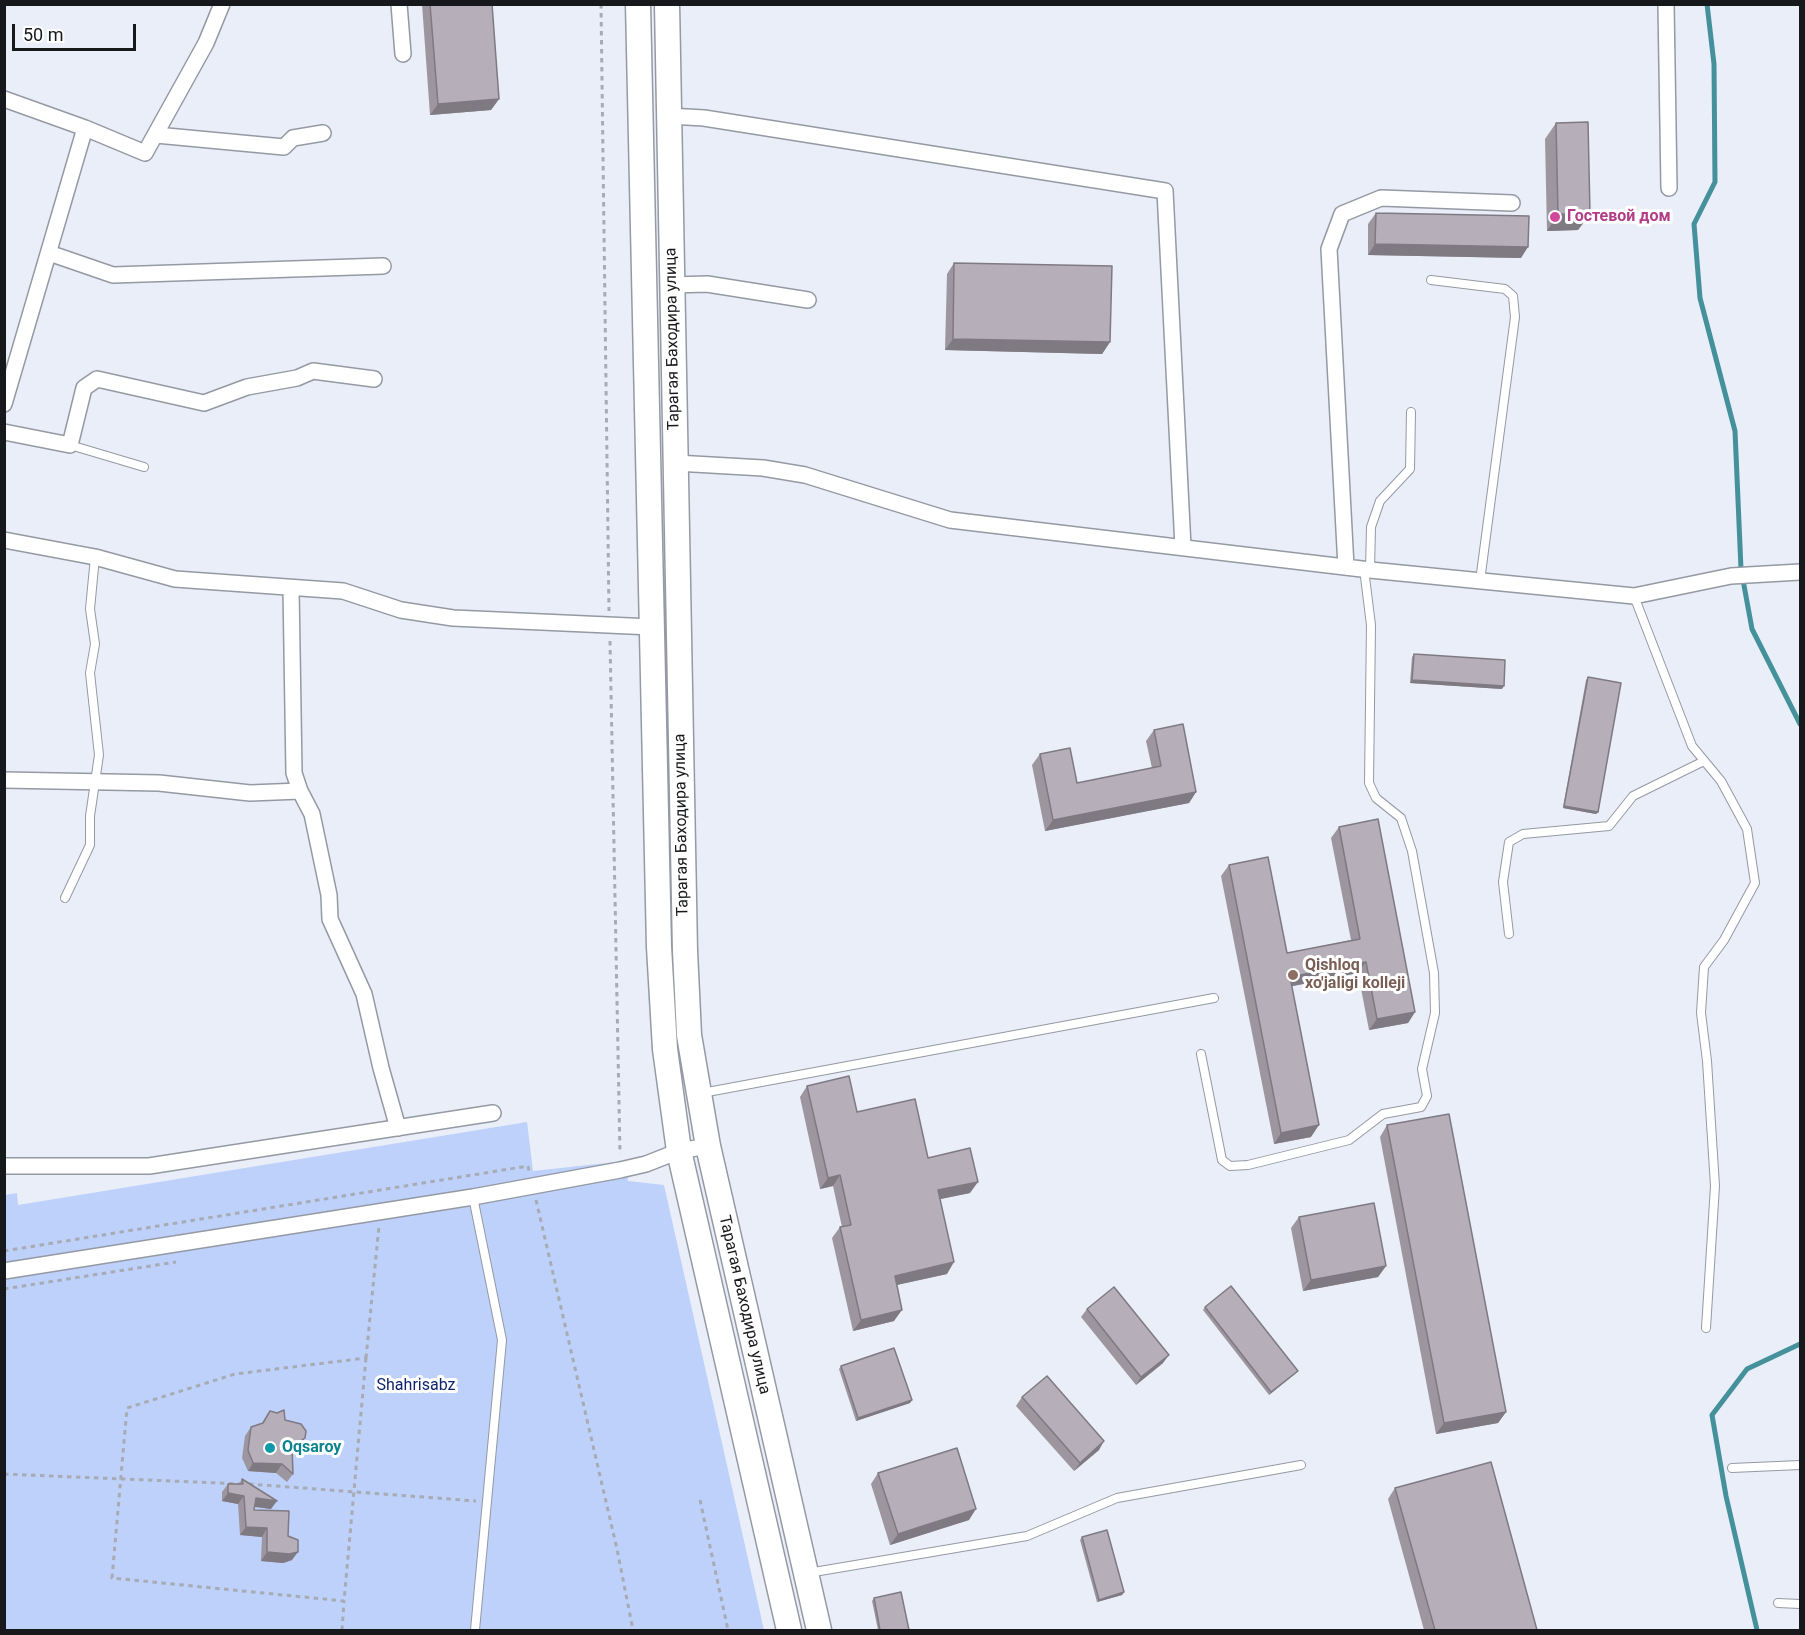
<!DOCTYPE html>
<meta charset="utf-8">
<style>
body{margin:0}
#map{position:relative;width:1805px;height:1635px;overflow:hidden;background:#e9eef8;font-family:Roboto,sans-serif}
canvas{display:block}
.frame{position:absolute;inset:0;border:6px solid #17181c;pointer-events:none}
.scale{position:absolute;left:12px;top:24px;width:124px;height:27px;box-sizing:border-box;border:3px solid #17181c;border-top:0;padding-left:8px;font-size:18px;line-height:21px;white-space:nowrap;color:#17181c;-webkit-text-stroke:4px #fff;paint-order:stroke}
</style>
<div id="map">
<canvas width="1805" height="1635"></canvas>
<div class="frame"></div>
<div class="scale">50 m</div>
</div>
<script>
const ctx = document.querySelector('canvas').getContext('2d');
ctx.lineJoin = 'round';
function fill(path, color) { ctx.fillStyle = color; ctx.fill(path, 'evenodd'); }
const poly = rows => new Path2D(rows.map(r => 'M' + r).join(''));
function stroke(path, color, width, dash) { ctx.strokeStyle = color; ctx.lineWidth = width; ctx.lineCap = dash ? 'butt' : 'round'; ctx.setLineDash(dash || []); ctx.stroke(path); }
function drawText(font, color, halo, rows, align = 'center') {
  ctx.font = font + ' Roboto,sans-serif'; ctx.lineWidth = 6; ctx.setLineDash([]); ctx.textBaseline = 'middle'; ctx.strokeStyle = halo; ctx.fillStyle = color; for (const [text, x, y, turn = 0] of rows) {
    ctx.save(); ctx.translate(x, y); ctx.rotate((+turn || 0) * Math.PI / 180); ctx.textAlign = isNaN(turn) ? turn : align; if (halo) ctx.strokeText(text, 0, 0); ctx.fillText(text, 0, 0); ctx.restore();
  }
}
const green = poly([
 [527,1122,533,1171,625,1161,628,1181,664,1185,764,1630,5,1630,5,1195,17,1193,18,1205]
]);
const stream = poly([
 [1707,4,1714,64,1715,182,1694,224,1700,298,1735,431,1741,569,1752,629,1800,724],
 [1757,1630,1726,1496,1712,1415,1747,1369,1800,1344]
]);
const path = poly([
 [601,4,609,611],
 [610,641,620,1154],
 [536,1200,617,1549,633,1630],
 [4,1251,528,1166,529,1171],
 [4,1289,176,1262],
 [366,1358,344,1601,112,1578,127,1408,235,1374,366,1358],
 [366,1358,379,1226],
 [4,1474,243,1484],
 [249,1484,476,1501],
 [700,1500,728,1630],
 [342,1630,344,1601]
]);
const lane = poly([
 [1431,280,1505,289,1513,296,1515,317,1480,581],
 [70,445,144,467],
 [1370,570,1371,527,1380,501,1410,469,1411,412],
 [1634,596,1692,746,1721,781,1747,829,1755,883,1724,940,1704,967,1701,1013,1707,1061,1715,1186,1706,1328],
 [65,898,90,845,90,816,99,755,90,673,95,644,90,609,95,557],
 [1509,934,1503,882,1509,842,1523,834,1609,826,1633,796,1704,761],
 [1201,1054,1222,1160,1230,1166,1248,1165,1349,1140,1383,1114,1421,1107,1427,1096,1422,1069,1435,1013,1434,973,1412,851,1401,818,1376,798,1369,783,1371,625,1364,569],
 [702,1093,1214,998],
 [473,1197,502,1340,475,1630],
 [1732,1468,1800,1465],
 [808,1573,1027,1536,1117,1498,1301,1465],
 [1778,1603,1800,1604]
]);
const street = poly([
 [399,4,403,54],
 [1666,4,1669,188],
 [4,99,85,128,4,404],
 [669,116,704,118,1165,191,1183,547],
 [85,128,145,153,206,43,222,4],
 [156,135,284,147,293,138,323,133],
 [49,253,113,275,383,266],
 [672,285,707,284,808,300],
 [4,432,70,445,84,388,97,379,204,403,247,387,297,378,313,371,374,379],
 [676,463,763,468,805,475,950,520,1370,570,1634,596,1731,576,1800,572],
 [4,540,95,557,175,579,343,591,401,610,453,618,652,627],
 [1346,567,1329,249,1342,214,1381,198,1512,203],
 [291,588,294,773,300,791,312,814,329,895,330,919,364,994,381,1068,398,1128],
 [4,780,159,783,250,793,300,791],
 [4,1166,149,1166,493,1113],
 [4,1271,473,1197,620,1170,646,1164,679,1151,708,1146]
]);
const primary = poly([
 [638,4,659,947,665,1049,679,1151,789,1630],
 [667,4,685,951,689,1035,708,1146,819,1630]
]);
const wall = poly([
 [422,4,492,4,499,99,491,110,430,115],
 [1556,123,1590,214,1578,230,1547,231,1545,139],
 [1376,213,1521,258,1368,255,1368,224],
 [954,263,1110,342,1102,354,945,350,947,274],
 [1414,654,1502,689,1410,683,1412,657],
 [1588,677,1598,812,1596,814,1563,808,1586,680],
 [1154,730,1196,792,1189,803,1045,831,1032,765,1040,754,1077,783,1152,768,1146,741],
 [1339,827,1415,1012,1408,1023,1369,1030,1358,973,1292,986,1311,1137,1274,1144,1221,876,1229,865,1287,953,1351,940,1331,838],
 [807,1086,857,1112,928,1158,970,1193,940,1199,947,1274,897,1285,894,1321,853,1331,832,1238,840,1227,842,1227,833,1186,820,1189,800,1097],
 [1387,1125,1506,1412,1498,1423,1436,1434,1380,1137],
 [1299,1217,1386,1266,1378,1277,1303,1291,1291,1228],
 [1205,1307,1298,1371,1296,1373,1269,1395,1203,1310],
 [1087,1309,1163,1363,1136,1385,1081,1317],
 [841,1366,912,1400,910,1403,856,1421,839,1369],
 [1022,1397,1099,1450,1074,1471,1016,1406],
 [270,1411,285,1420,299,1446,292,1451,293,1474,287,1482,276,1473,248,1471,242,1458,245,1436,251,1427,262,1423],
 [878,1473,969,1520,890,1545,871,1484],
 [242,1479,271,1509,254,1507,254,1510,288,1536,292,1560,283,1563,261,1561,262,1537,240,1535,238,1504,222,1501,222,1492,228,1484,239,1484],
 [1395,1488,1537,1630,1424,1630,1388,1499],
 [1082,1537,1124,1592,1122,1595,1097,1602,1080,1540],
 [874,1598,909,1630,878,1630,872,1601]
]);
const shadedWall = poly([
 [499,99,491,110,430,115,438,104],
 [1558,214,1590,214,1578,230,1547,231],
 [1375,244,1528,247,1521,258,1368,255],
 [953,339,1110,342,1102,354,945,350],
 [1412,680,1504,686,1502,689,1410,683],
 [1196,792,1189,803,1045,831,1053,820],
 [1564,806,1598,812,1596,814,1563,808],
 [1366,962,1358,973,1283,988,1290,977],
 [1415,1012,1408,1023,1369,1030,1377,1019],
 [1319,1125,1311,1137,1274,1144,1281,1133],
 [840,1175,833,1186,820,1189,828,1178],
 [978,1182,970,1193,931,1201,938,1190],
 [954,1262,947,1274,887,1287,895,1276],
 [1386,1266,1378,1277,1303,1291,1311,1280],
 [902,1310,894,1321,853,1331,861,1320],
 [1169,1355,1163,1363,1136,1385,1141,1377],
 [1298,1371,1296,1373,1269,1395,1271,1392],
 [912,1400,910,1403,856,1421,858,1418],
 [1506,1412,1498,1423,1436,1434,1444,1423],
 [305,1438,299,1446,287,1455,292,1447],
 [1104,1441,1099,1450,1074,1471,1080,1463],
 [253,1463,282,1464,276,1473,248,1471],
 [228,1493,244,1496,238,1504,222,1501],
 [256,1498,277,1501,271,1509,250,1506],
 [976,1509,969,1520,890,1545,898,1534],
 [246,1527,267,1528,262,1537,240,1535],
 [267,1552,298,1552,292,1560,283,1563,261,1561],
 [1124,1592,1122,1595,1097,1602,1099,1600]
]);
const building = poly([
 [430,4,492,4,499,99,438,104,430,4],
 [1588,122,1590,214,1558,214,1556,123,1588,122],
 [1376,213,1529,216,1528,247,1375,244,1376,213],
 [954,263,1112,266,1110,342,953,339,954,263],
 [1414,654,1505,660,1504,686,1412,680,1414,654],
 [1588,677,1621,683,1598,812,1564,806,1588,677],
 [1183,724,1196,792,1053,820,1040,754,1070,748,1077,783,1161,766,1154,730,1183,724],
 [1378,819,1415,1012,1377,1019,1366,962,1290,977,1319,1125,1281,1133,1229,865,1268,857,1287,953,1360,939,1339,827,1378,819],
 [849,1076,857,1112,915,1099,928,1158,970,1148,978,1182,938,1190,954,1262,895,1276,902,1310,861,1320,840,1227,851,1225,840,1175,828,1178,807,1086,849,1076],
 [1449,1114,1506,1412,1444,1423,1387,1125,1449,1114],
 [1374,1203,1386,1266,1311,1280,1299,1217,1374,1203],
 [1231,1286,1298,1371,1271,1392,1205,1307,1231,1286],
 [1114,1287,1169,1355,1141,1377,1087,1309,1114,1287],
 [894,1348,912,1400,858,1418,841,1366,894,1348],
 [1047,1376,1104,1441,1080,1463,1022,1397,1047,1376],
 [284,1410,285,1420,301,1424,306,1431,305,1438,292,1447,293,1474,282,1464,253,1463,248,1450,251,1427,263,1423,270,1411,277,1413,284,1410],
 [957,1448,976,1509,898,1534,878,1473,957,1448],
 [1491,1462,1537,1630,1435,1630,1395,1488,1491,1462],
 [242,1479,277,1501,256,1498,254,1510,289,1511,288,1536,298,1540,298,1552,289,1554,267,1552,267,1528,246,1527,244,1496,228,1493,228,1484,243,1484,242,1479],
 [1107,1530,1124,1592,1099,1600,1082,1537,1107,1530],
 [901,1592,909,1630,880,1630,874,1598,901,1592]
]);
const markers = [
 [1555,217,6,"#d1479c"],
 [1293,975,6,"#8d6e63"],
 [270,1448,6,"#0f9aa8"]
];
const hotelNames = [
 ["Гостевой дом",1567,217]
];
const streetNames = [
 ["Тарагая Баходира улица",673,339,-91],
 ["Тарагая Баходира улица",682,825,-91],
 ["Тарагая Баходира улица",744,1305,77]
];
const educationNames = [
 ["Qishloq",1305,966],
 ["xo'jaligi kolleji",1305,984]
];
const parkNames = [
 ["Shahrisabz",416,1386]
];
const cultureNames = [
 ["Oqsaroy",282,1448]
];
fill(green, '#bed1fa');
stroke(stream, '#44919b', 5);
stroke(lane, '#9499a3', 10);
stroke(street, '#9499a3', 18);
stroke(primary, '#9499a3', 27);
stroke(path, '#a7abb3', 3, [4.5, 4.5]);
stroke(lane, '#fff', 8);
stroke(street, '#fff', 15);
stroke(primary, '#fff', 24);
fill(wall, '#9d969f');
fill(shadedWall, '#7f7a82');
fill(building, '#b6afb9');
stroke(building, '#7f7a82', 1.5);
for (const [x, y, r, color] of markers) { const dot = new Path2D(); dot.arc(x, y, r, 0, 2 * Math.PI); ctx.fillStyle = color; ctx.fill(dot); stroke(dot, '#fff', 2); }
drawText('bold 16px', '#b23c85', '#fff', hotelNames, 'left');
drawText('16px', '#17181c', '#fff', streetNames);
drawText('bold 16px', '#785e54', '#fff', educationNames, 'left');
drawText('16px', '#0e246e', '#fff', parkNames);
drawText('bold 16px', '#0d838f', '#fff', cultureNames, 'left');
</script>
